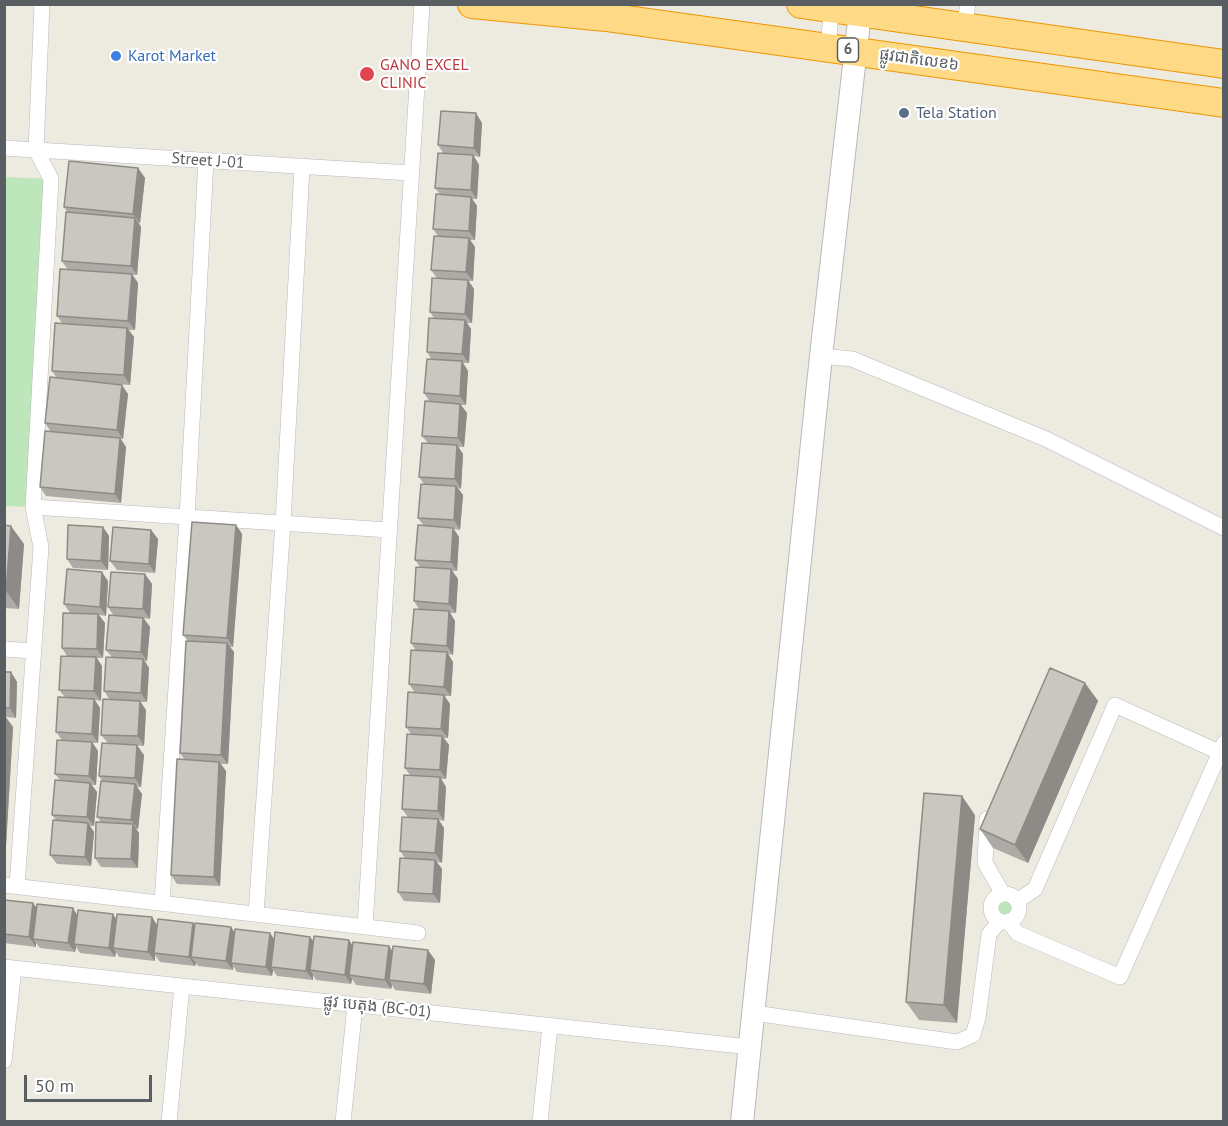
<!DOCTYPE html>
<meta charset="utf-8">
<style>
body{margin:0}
#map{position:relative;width:1228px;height:1126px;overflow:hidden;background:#edeae0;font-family:"PT Sans",sans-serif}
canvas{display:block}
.frame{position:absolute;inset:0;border:6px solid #595e62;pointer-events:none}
.scale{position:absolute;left:24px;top:1075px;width:128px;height:27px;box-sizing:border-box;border:3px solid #595e62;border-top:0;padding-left:8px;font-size:18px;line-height:21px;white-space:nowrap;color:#595e62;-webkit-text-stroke:4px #fff;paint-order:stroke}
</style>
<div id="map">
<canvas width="1228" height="1126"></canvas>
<div class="frame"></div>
<div class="scale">50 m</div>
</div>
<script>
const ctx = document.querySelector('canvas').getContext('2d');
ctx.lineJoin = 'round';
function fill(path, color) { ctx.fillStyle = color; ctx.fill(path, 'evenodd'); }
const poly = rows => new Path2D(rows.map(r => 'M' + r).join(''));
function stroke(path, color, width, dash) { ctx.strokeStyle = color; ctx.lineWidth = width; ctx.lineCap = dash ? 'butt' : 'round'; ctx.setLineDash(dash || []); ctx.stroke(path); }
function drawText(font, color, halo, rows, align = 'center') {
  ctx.font = font + ' "PT Sans","Noto Sans Khmer",sans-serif'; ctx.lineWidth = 4.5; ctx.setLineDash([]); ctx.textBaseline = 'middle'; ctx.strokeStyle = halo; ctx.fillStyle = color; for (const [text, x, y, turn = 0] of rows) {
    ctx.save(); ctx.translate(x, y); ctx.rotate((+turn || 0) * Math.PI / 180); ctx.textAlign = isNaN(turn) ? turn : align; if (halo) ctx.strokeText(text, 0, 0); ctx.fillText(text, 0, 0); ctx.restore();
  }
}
const green = poly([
 [4,177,51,179,33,507,5,506],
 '996 907a9 9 0 1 1 18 0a9 9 0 1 1-18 0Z'
]);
const street = poly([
 [964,27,968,4],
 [828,47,832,4],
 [4,148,411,173],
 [821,356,852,359,1046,439,1224,528],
 [33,507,389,530],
 [4,649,33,651],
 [987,819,985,863,1003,894],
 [4,885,418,933],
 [17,886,41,547,33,507,51,179,36,150,42,4],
 '991 908a14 14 0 1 1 28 0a14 14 0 1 1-28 0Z',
 [1017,901,1035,889,1115,705,1219,752],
 [162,903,187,518,206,160],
 [256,914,283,523,302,167],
 [1008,921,1017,933,1120,977,1224,743],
 [365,926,422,4],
 [4,967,750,1047],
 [754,1013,957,1042,973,1035,978,1018,989,934,1000,921],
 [4,1061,14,968],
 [169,1122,182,986],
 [343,1122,355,1005],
 [540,1122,550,1026]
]);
const secondary = poly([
 [742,1122,821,356,860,13]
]);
const highway = poly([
 [472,4,606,17,1224,103],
 [801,4,1224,64]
]);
const wall = poly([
 [482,123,480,157,474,156,479,165,477,199,472,199,477,206,475,240,470,240,475,247,473,281,468,281,474,289,472,323,467,323,471,329,469,363,463,363,468,371,466,405,461,405,467,413,464,447,458,447,463,454,461,489,458,488,463,495,460,530,454,529,459,537,457,571,452,571,458,579,456,613,450,613,455,621,453,655,448,654,453,662,451,696,444,696,450,704,448,738,444,738,449,745,446,779,441,779,446,787,444,821,439,820,444,828,442,863,437,862,442,869,440,903,404,901,398,892,405,858,400,851,408,817,402,809,410,775,405,768,411,734,406,727,415,693,409,684,416,651,411,643,419,609,414,601,421,568,415,560,424,526,418,518,424,484,419,477,428,443,422,436,430,402,424,393,432,360,427,352,434,318,430,312,437,278,431,270,438,236,433,229,440,194,435,188,444,154,438,145],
 [138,168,145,178,140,223,139,223,141,227,137,275,132,275,138,283,135,330,129,330,134,337,130,385,102,383,128,394,123,439,121,439,126,447,121,503,46,496,40,487,51,432,45,423,57,378,52,371,62,323,57,316,68,270,62,261,68,213,64,207],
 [4,525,24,544,19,609,4,608],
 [236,525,242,534,233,647,230,647,234,652,228,764,221,764,226,771,220,886,177,884,171,875,185,760,180,753,188,641,183,635],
 [103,527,109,536,108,570,73,568,67,559],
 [151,530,158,539,155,573,117,570,110,561],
 [145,574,152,584,150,619,144,618,150,627,147,661,145,661,149,668,147,702,140,702,146,710,144,746,131,745,144,755,141,787,137,787,142,794,138,829,136,829,139,833,138,868,101,867,95,858,101,822,97,817,103,782,99,776,108,743,101,735,110,700,104,691,112,657,106,650,114,616,108,607],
 [108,581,106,616,99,615,105,623,103,658,97,658,102,666,101,701,95,700,100,708,98,743,92,743,98,751,96,785,92,785,97,792,94,826,90,826,94,832,91,866,57,864,50,855,56,820,52,815,60,780,55,774,62,740,56,732,65,697,59,690,67,656,62,648,70,613,64,604],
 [4,672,11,672,17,682,16,718,6,717,13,727,5,863],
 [1085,683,1098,701,1028,863,993,848,980,829],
 [975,815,957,1023,919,1020,906,1002],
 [4,900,37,908,77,915,116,919,152,917,157,925,195,926,274,939,313,940,349,940,353,946,392,951,435,960,431,994,395,990,392,985,391,989,356,985,352,979,351,984,316,980,313,975,313,980,277,976,273,970,272,976,237,972,233,966,233,970,198,966,196,963,195,966,160,962,155,955,155,961,119,957,116,952,115,957,80,953,76,947,75,952,40,948,36,943,36,947,4,943]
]);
const shadedWall = poly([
 [476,113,482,123,480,157,474,148],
 [473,155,479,165,477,199,471,190],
 [138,168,145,178,140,223,133,214],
 [471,197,477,206,475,240,469,231],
 [135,218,141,227,137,275,131,266],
 [469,238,475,247,473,281,466,272],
 [132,274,138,283,135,330,128,321],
 [468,280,474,289,472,323,465,314],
 [465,320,471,329,469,363,462,354],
 [127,328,134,337,130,385,124,375],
 [462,361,468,371,466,405,460,396],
 [122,385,128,394,123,439,117,430],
 [460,404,467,413,464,447,458,438],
 [120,438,126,447,121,503,115,494],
 [457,445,463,454,461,489,455,479],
 [456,486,463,495,460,530,454,520],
 [236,525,242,534,233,647,227,638],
 [11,526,24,544,19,609,6,591],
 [103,527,109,536,108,570,101,561],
 [453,528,459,537,457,571,451,562],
 [151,530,158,539,155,573,149,564],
 [451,569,458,579,456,613,449,604],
 [102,572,108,581,106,616,100,607],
 [145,574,152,584,150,619,143,609],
 [449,611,455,621,453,655,447,646],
 [98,614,105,623,103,658,97,649],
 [143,618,150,627,147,661,141,652],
 [227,643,234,652,228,764,221,755],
 [447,652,453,662,451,696,444,687],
 [96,657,102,666,101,701,94,691],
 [143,659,149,668,147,702,141,693],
 [11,672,17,682,16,718,10,708],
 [1085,683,1098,701,1028,863,1015,845],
 [444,695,450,704,448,738,441,729],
 [94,699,100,708,98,743,92,734],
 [140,701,146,710,144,746,138,736],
 [4,715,13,727,5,863,4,862],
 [442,736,449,745,446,779,440,770],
 [92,742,98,751,96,785,89,776],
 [137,745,144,755,141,787,135,778],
 [219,762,226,771,220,886,214,877],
 [440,777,446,787,444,821,438,811],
 [90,783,97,792,94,826,87,817],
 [135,784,142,794,138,829,131,820],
 [962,796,975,815,957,1023,944,1005],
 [438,819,444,828,442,863,435,853],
 [88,823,94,832,91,866,85,857],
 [133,824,139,833,138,868,131,859],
 [435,860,442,869,440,903,433,894],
 [33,903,40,912,33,939,36,943,36,947,29,937],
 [73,908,79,918,74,944,76,947,75,952,68,943],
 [113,914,119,923,113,948,116,952,115,957,109,948],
 [152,917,158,927,154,953,155,955,155,961,148,952],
 [193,923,199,932,191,957,196,963,195,966,189,957],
 [231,927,237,936,231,963,233,966,233,970,226,961],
 [270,933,276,942,271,967,273,970,272,976,266,967],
 [310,937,317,946,310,970,313,975,313,980,306,971],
 [349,940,355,950,349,975,352,979,351,984,345,975],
 [389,946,395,955,389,980,392,985,391,989,385,980],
 [428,950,435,960,431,994,424,984]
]);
const building = poly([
 [441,111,476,113,474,148,438,145,441,111],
 [438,153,473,155,471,190,435,188,438,153],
 [69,161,138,168,133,214,64,207,69,161],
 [436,194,471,197,469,231,433,229,436,194],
 [66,212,135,218,131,266,62,261,66,212],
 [434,236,469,238,466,272,431,270,434,236],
 [60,269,132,274,128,321,57,316,60,269],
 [432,278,468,280,465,314,430,312,432,278],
 [429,318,465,320,462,354,427,352,429,318],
 [55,323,127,328,124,375,52,371,55,323],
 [427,359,462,361,460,396,424,393,427,359],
 [50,377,122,385,117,430,45,423,50,377],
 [425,401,460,404,458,438,422,436,425,401],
 [45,431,120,438,115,494,40,487,45,431],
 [422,443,457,445,455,479,419,477,422,443],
 [421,484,456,486,454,520,418,518,421,484],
 [192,522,236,525,227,638,183,635,192,522],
 [4,525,11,526,6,591,4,591,4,525],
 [68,525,103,527,101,561,67,559,68,525],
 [418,525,453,528,451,562,415,560,418,525],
 [113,527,151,530,149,564,110,561,113,527],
 [416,567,451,569,449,604,414,601,416,567],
 [67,569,102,572,100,607,64,604,67,569],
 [111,572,145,574,143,609,108,607,111,572],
 [414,609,449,611,447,646,411,643,414,609],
 [63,613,98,614,97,649,62,648,63,613],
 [109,615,143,618,141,652,106,650,109,615],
 [186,641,227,643,221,755,180,753,186,641],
 [411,650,447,652,444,687,409,684,411,650],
 [61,656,96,657,94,691,59,690,61,656],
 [106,657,143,659,141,693,104,691,106,657],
 [1050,668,1085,683,1015,845,980,829,1050,668],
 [4,672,11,672,10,708,4,708,4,672],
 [408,692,444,695,441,729,406,727,408,692],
 [58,697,94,699,92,734,56,732,58,697],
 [103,699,140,701,138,736,101,735,103,699],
 [407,734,442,736,440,770,405,768,407,734],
 [57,740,92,742,89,776,55,774,57,740],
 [102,743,137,745,135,778,99,776,102,743],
 [177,759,219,762,214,877,171,875,177,759],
 [404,775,440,777,438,811,402,809,404,775],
 [55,780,90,783,87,817,52,815,55,780],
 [101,781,135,784,131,820,97,817,101,781],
 [924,793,962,796,944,1005,906,1002,924,793],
 [402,817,438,819,435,853,400,851,402,817],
 [53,820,88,823,85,857,50,855,53,820],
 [96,822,133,824,131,859,95,858,96,822],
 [400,858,435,860,433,894,398,892,400,858],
 [4,900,33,903,29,937,4,934,4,900],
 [37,904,73,908,68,943,33,939,37,904],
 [78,910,113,914,109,948,74,944,78,910],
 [117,914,152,917,148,952,113,948,117,914],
 [158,919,193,923,189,957,154,953,158,919],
 [195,923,231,927,226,961,191,957,195,923],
 [235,929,270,933,266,967,231,963,235,929],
 [275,932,310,937,306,971,271,967,275,932],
 [314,936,349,940,345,975,310,970,314,936],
 [353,942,389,946,385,980,349,975,353,942],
 [393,946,428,950,424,984,389,980,393,946]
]);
const markers = [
 [116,56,6,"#3f7fe0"],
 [367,74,8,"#e0444e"],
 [904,113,6,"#5c6f8a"]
];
const shields = [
 [848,50,21]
];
const shieldNames = [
 ["6",848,50]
];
const shopNames = [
 ["Karot Market",128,56]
];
const streetNames = [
 ["ផ្លូវជាតិលេខ៦",919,60,8],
 ["Street J-01",208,161,4],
 ["ផ្លូវ បេតុង (BC-01)",377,1007,6]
];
const healthNames = [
 ["GANO EXCEL",380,65],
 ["CLINIC",380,83]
];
const serviceNames = [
 ["Tela Station",916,113]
];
fill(green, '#bee6bb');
stroke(street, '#b6b9be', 16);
stroke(secondary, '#b4b9be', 24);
stroke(highway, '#ee9600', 30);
stroke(street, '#fff', 15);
stroke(secondary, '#fff', 22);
stroke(highway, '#ffda86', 28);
fill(wall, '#aeaaa5');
fill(shadedWall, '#8d8b86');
fill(building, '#cac6c0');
stroke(building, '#8d8b86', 1.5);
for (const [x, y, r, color] of markers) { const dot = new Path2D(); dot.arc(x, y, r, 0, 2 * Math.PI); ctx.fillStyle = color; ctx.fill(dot); stroke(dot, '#fff', 2); }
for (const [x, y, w] of shields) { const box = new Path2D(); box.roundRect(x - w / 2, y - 12, w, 24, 4.5); ctx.fillStyle = '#fff'; ctx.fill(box); stroke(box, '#595e62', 1.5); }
drawText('bold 15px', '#595e62', null, shieldNames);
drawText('16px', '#366cbe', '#fff', shopNames, 'left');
drawText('16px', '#595e62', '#fff', streetNames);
drawText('16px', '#be3a42', '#fff', healthNames, 'left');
drawText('16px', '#4e5e75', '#fff', serviceNames, 'left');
</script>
